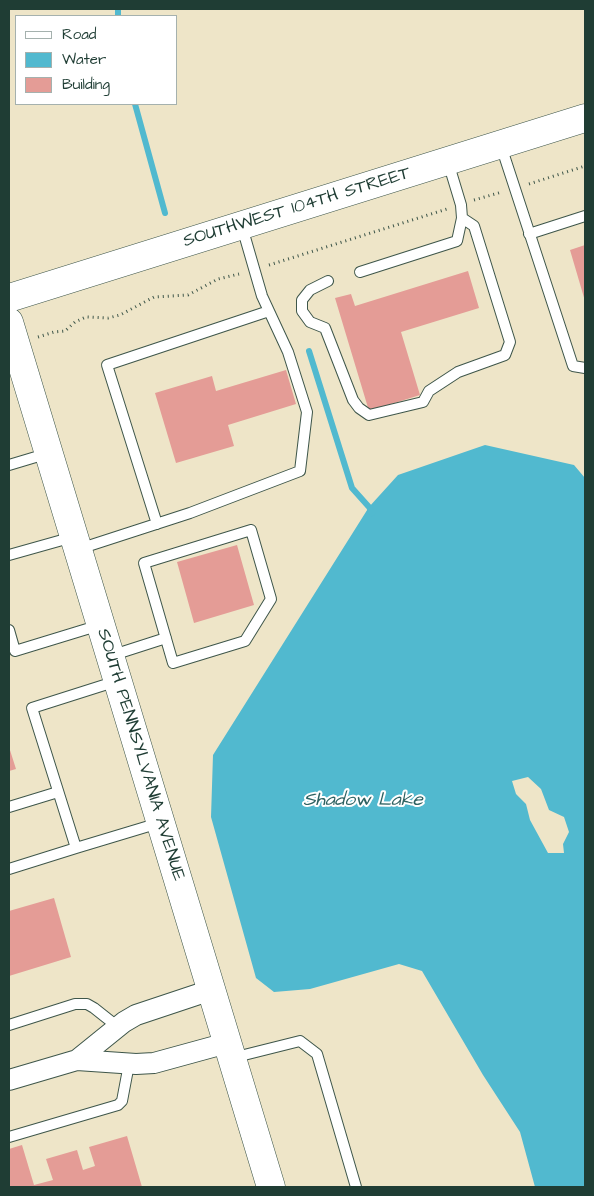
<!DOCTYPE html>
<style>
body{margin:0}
#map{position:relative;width:594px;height:1196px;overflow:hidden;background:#eee5c8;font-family:"Architects Daughter",sans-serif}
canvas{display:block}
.frame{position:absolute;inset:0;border:10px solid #1f3d34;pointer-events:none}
.legend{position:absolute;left:15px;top:15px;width:162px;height:90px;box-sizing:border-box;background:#fff;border:1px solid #a5b1ae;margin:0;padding:6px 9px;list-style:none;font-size:15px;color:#1f3d34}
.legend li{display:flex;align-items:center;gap:10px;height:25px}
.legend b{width:25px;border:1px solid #a5b1ae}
</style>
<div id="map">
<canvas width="594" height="1196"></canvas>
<div class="frame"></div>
<ul class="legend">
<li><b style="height:6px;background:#fff"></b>Road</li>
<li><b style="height:14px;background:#51b9cf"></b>Water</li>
<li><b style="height:14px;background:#e49c96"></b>Building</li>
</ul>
</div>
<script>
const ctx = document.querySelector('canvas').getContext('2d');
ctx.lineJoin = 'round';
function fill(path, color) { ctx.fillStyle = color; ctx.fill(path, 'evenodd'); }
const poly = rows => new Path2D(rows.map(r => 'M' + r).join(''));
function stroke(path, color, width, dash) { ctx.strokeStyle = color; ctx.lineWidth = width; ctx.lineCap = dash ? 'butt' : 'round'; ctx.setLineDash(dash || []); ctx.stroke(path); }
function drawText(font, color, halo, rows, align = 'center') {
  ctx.font = font + ' "Architects Daughter",sans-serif'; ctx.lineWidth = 4; ctx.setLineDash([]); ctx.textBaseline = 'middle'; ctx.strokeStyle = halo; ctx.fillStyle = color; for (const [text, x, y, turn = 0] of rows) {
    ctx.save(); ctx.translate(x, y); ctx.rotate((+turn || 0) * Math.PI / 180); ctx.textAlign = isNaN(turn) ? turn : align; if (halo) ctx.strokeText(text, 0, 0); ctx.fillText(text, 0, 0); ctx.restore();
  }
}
const water = poly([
 [485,445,574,465,585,478,585,1187,535,1187,520,1132,483,1075,422,971,399,964,310,989,274,992,256,978,211,817,213,755,369,507,398,475],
 [528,777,541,789,549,810,564,817,569,832,563,844,564,853,548,853,530,820,526,804,516,794,512,781]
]);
const stream = poly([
 [118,9,118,16],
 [135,104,165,213],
 [309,351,352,488,369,507,372,513]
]);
const building = poly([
 [585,245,585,301,570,250],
 [468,271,479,308,401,332,420,395,369,411,335,298,351,294,355,306],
 [286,370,296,404,228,425,234,446,176,463,155,393,212,376,216,391],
 [237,545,254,605,194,623,177,562],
 [9,747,16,769,9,771],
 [54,898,71,957,9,976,9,911],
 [127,1136,142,1187,9,1187,9,1149,22,1145,34,1185,53,1180,46,1159,77,1150,83,1170,95,1166,89,1147]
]);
const path = poly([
 [529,184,585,166],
 [474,200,502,192],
 [269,265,447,209],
 [38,337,54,332,65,331,75,322,86,317,108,318,120,315,154,297,188,295,218,279,239,274]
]);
const service = poly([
 [501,146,573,366,585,368],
 [529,234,585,216],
 [360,272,457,241,462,218,461,205,448,162],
 [328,281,310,290,302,300,302,311,310,322,325,328,353,400,359,408,369,415,423,402,429,391,458,372,505,355,510,342,474,226,462,218],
 [9,465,49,453],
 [157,524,107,365,269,311],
 [251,530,271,599,245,641,173,663,144,563,251,530],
 [79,549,190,513,300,471,307,412,288,352,262,296,242,227],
 [9,555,73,537],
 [9,630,15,651,100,625],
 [110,656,166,638],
 [117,681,32,708,76,848,159,823],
 [9,807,58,792],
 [9,869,76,848],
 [9,1025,75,1004,87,1004,94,1008,118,1027],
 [232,1058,300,1041,317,1054,356,1187],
 [9,1137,118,1105,122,1101,129,1064]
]);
const minor = poly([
 [77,1060,136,1064,154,1063,227,1043],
 [9,1080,77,1060,124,1022,136,1015,211,990]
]);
const secondary = poly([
 [9,298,585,118],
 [9,322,271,1187]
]);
const streetNames = [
 ["SOUTHWEST 104TH STREET",297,208,-17],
 ["SOUTH PENNSYLVANIA AVENUE",140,755,73]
];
const waterNames = [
 ["Shadow Lake",363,801]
];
fill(water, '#51b9cf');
stroke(stream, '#51b9cf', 6);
fill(building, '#e49c96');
stroke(service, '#3e564a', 12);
stroke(minor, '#3e564a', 22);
stroke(secondary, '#3e564a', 29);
stroke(path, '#3e564a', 3, [1, 4]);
stroke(service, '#fff', 10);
stroke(minor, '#fff', 20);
stroke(secondary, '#fff', 28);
drawText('18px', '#1f3d34', '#fff', streetNames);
drawText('italic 19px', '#2e6262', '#fff', waterNames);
</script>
